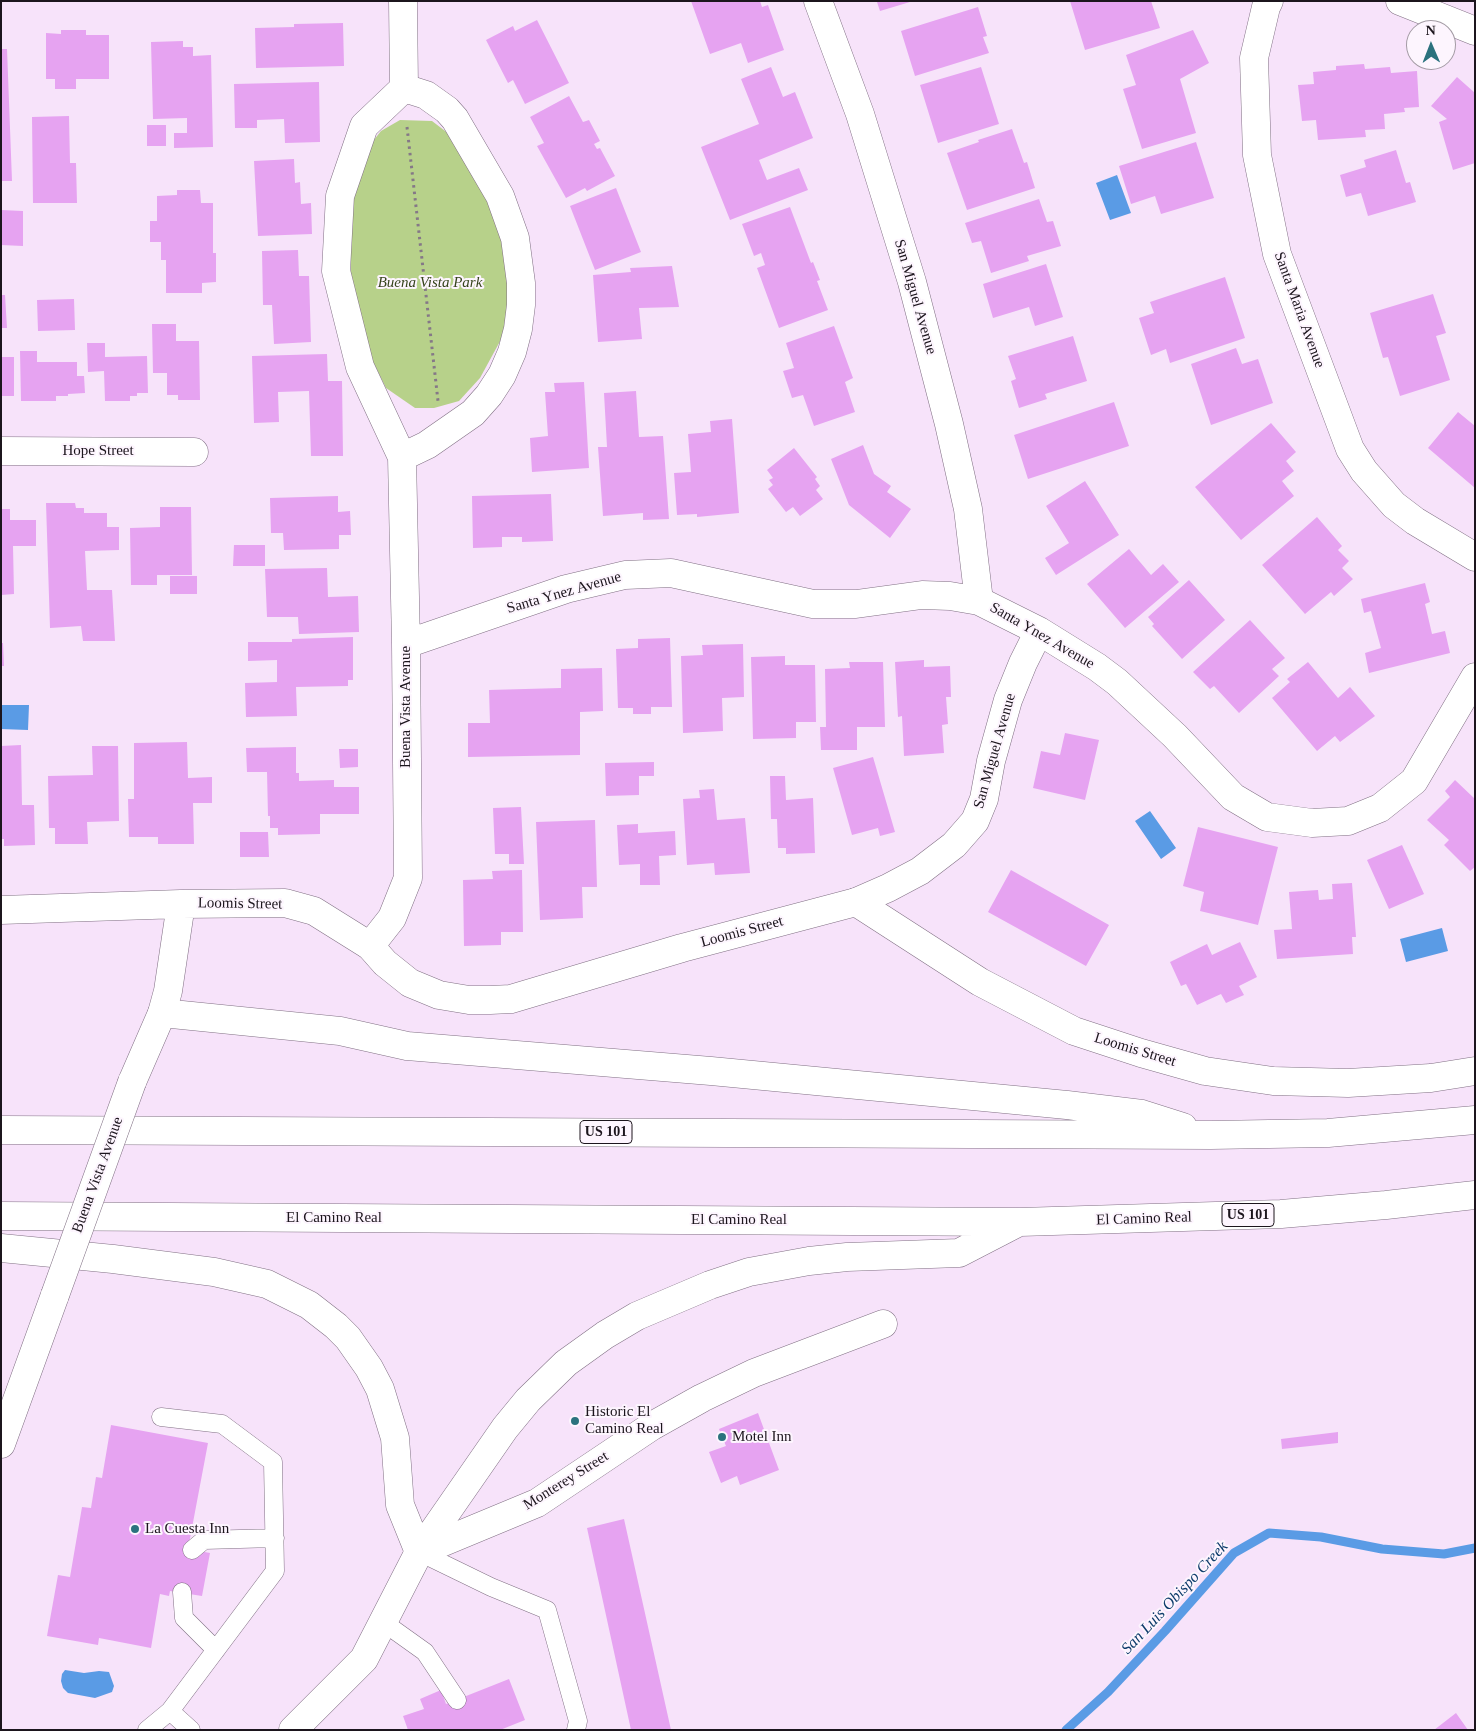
<!DOCTYPE html>
<style>
body{margin:0}
#map{position:relative;width:1476px;height:1731px;overflow:hidden;background:#f7e3fa;font-family:"Times New Roman",serif}
canvas{display:block}
.frame{position:absolute;inset:0;border:2px solid #1c151d;pointer-events:none}
.north{position:absolute;left:1406px;top:20px;width:50px;height:50px;box-sizing:border-box;background:#fdf5fe;border:1px solid #a39ba4;border-radius:50%;rotate:359deg;font-size:14px;font-weight:700;line-height:20px;text-align:center;color:#1c151d}
.north::after{content:'';display:block;margin:auto;width:18px;height:22px;background:#2b727e;clip-path:polygon(50% 0,100% 100%,50% 72%,0 100%)}
</style>
<div id="map">
<canvas width="1476" height="1731"></canvas>
<div class="frame"></div>
<div class="north">N</div>
</div>
<script>
const ctx = document.querySelector('canvas').getContext('2d');
ctx.lineJoin = 'round';
function fill(path, color) { ctx.fillStyle = color; ctx.fill(path, 'evenodd'); }
const poly = rows => new Path2D(rows.map(r => 'M' + r).join(''));
function stroke(path, color, width, dash) { ctx.strokeStyle = color; ctx.lineWidth = width; ctx.lineCap = dash ? 'butt' : 'round'; ctx.setLineDash(dash || []); ctx.stroke(path); }
function drawText(font, color, halo, rows, align = 'center') {
  ctx.font = font + ' "Times New Roman",serif'; ctx.lineWidth = 4; ctx.setLineDash([]); ctx.textBaseline = 'middle'; ctx.strokeStyle = halo; ctx.fillStyle = color; for (const [text, x, y, turn = 0] of rows) {
    ctx.save(); ctx.translate(x, y); ctx.rotate((+turn || 0) * Math.PI / 180); ctx.textAlign = isNaN(turn) ? turn : align; if (halo) ctx.strokeText(text, 0, 0); ctx.fillText(text, 0, 0); ctx.restore();
  }
}
const green = poly([
 [400,120,432,121,453,137,501,226,510,287,504,334,480,378,459,401,434,408,415,408,386,388,365,346,352,295,349,226,362,155,381,131]
]);
const water = poly([
 [1117,175,1131,213,1110,220,1096,183],
 [1,705,29,705,28,730,1,729],
 [1150,811,1176,848,1161,859,1135,821],
 [1442,928,1448,951,1406,962,1400,939],
 [65,1670,84,1673,99,1671,109,1672,114,1686,112,1692,95,1698,68,1693,63,1688,61,1681,62,1674]
]);
const stream = poly([
 [1066,1730,1108,1692,1165,1631,1234,1553,1269,1533,1321,1537,1382,1549,1444,1554,1475,1548]
]);
const building = poly([
 [691,1,760,1,762,7,768,5,784,50,748,63,741,43,710,54],
 [879,1,910,1,910,2,880,11,877,2],
 [1070,1,1151,1,1160,28,1085,50],
 [978,7,987,36,983,37,989,53,915,76,901,31],
 [537,20,569,83,525,104,513,80,508,83,486,40,513,26,515,31],
 [343,23,344,66,256,68,255,28,294,27,294,24],
 [61,30,86,30,86,35,109,35,109,79,76,79,76,89,55,89,55,79,46,79,46,33,61,34],
 [1193,30,1209,63,1180,79,1196,133,1142,149,1123,89,1136,85,1126,55],
 [183,41,183,47,193,47,193,56,211,55,213,147,174,148,174,133,187,133,187,118,153,119,151,42],
 [1,49,7,49,12,181,1,181],
 [1364,64,1365,69,1390,67,1391,73,1417,71,1419,107,1404,108,1405,112,1384,114,1385,129,1365,130,1366,137,1318,140,1316,120,1302,121,1298,85,1314,84,1313,72,1336,70,1336,66],
 [771,67,783,97,795,92,813,138,759,160,767,180,799,168,808,190,730,220,701,147,759,124,741,79],
 [981,67,999,124,938,143,920,85],
 [1457,77,1475,93,1475,163,1453,170,1439,122,1447,119,1431,106],
 [319,82,320,142,285,143,284,119,257,120,257,128,235,128,234,84],
 [569,96,583,122,589,120,600,141,594,144,597,149,600,148,615,176,587,191,585,188,566,198,537,146,544,143,530,117],
 [69,116,70,163,76,163,77,203,33,203,32,117],
 [147,125,166,125,166,146,147,146],
 [1012,129,1024,163,1027,162,1035,188,967,210,947,153,979,142,978,140],
 [1196,142,1214,198,1161,214,1155,196,1131,204,1119,166],
 [1396,150,1406,183,1410,182,1416,202,1368,216,1361,193,1346,197,1340,175,1366,167,1364,160],
 [294,159,295,183,300,182,301,204,311,203,312,234,258,236,254,161],
 [616,188,641,252,595,270,570,206],
 [177,190,200,190,201,203,213,203,213,253,216,253,216,282,202,283,202,293,166,293,166,260,161,260,161,242,150,242,150,221,157,221,157,196,177,195],
 [1039,199,1047,222,1053,221,1061,246,1027,256,1029,261,991,273,981,241,972,243,965,223],
 [790,207,811,263,813,262,820,280,817,281,828,310,779,328,757,268,765,265,761,253,754,256,742,224],
 [1,210,23,211,23,246,1,245],
 [298,250,299,276,309,276,311,342,274,344,272,305,263,305,262,251],
 [1046,264,1063,317,1035,326,1029,307,993,318,983,284],
 [672,266,679,307,639,308,642,339,598,342,593,275,631,272,630,268],
 [1225,277,1245,338,1170,363,1166,349,1151,355,1139,318,1154,313,1150,302],
 [1433,294,1446,333,1436,336,1450,380,1400,396,1388,357,1383,358,1370,313],
 [1,295,5,295,7,328,1,328],
 [74,299,75,330,38,331,37,300],
 [152,324,176,324,176,341,199,341,200,400,178,400,178,395,167,395,167,373,153,373],
 [834,326,853,378,845,382,855,412,814,426,803,395,792,398,783,371,794,368,786,343],
 [1073,336,1087,381,1045,394,1047,399,1019,408,1011,381,1016,379,1008,356],
 [87,343,105,343,105,357,147,356,148,393,137,393,137,396,130,396,130,401,105,401,104,371,88,372],
 [1236,348,1242,364,1258,359,1273,403,1211,425,1191,364],
 [20,351,37,351,37,362,77,362,77,376,84,376,85,393,68,394,68,396,56,396,56,401,21,401],
 [327,354,328,381,342,381,343,456,311,456,309,391,278,392,279,422,254,423,252,356],
 [1,357,14,357,14,396,1,396],
 [584,382,589,468,532,472,530,438,548,436,545,392,555,392,554,383],
 [636,391,639,437,663,436,669,519,643,520,643,513,603,516,598,447,607,447,604,393],
 [1114,402,1129,446,1028,479,1014,435],
 [1458,412,1475,426,1475,488,1428,448],
 [732,419,739,513,697,517,697,514,677,515,674,473,691,472,688,434,711,432,710,421],
 [1271,423,1296,452,1286,461,1294,471,1282,481,1294,496,1241,540,1195,487],
 [863,445,874,474,891,486,887,492,911,509,890,538,849,505,831,459],
 [794,448,817,477,815,479,820,486,816,490,823,499,800,516,793,507,786,512,768,489,773,485,769,480,773,478,767,470],
 [1085,481,1119,535,1056,575,1045,558,1069,543,1046,506],
 [551,494,553,541,522,542,522,537,502,537,502,547,473,548,472,496],
 [338,496,338,512,350,511,351,535,339,535,339,549,284,550,283,533,271,533,270,498],
 [46,503,75,503,76,508,84,508,84,513,107,513,107,527,119,527,119,550,85,551,87,590,112,590,115,641,83,641,81,626,50,628],
 [160,507,191,507,192,575,157,575,157,585,131,585,130,528,160,527],
 [1,509,10,509,10,520,36,520,36,546,13,546,14,594,1,595],
 [1317,517,1342,546,1338,550,1349,561,1342,568,1353,579,1334,596,1331,592,1305,614,1262,565],
 [234,545,265,545,265,566,233,566],
 [1129,549,1151,575,1163,564,1179,582,1125,628,1087,584],
 [327,568,328,597,358,596,359,632,299,634,298,617,267,617,265,569],
 [170,576,197,576,197,594,170,594],
 [1189,580,1225,620,1182,659,1152,626,1154,624,1148,617],
 [1425,583,1430,602,1425,604,1432,634,1445,631,1450,653,1369,673,1365,653,1381,648,1371,611,1364,613,1361,599],
 [1250,620,1285,658,1272,669,1279,676,1239,713,1214,686,1210,689,1193,672],
 [353,637,353,680,348,680,348,686,296,687,297,716,246,717,245,683,277,682,277,660,248,661,248,642,292,642,292,639],
 [670,638,672,707,651,707,651,714,633,714,633,708,618,708,616,649,638,648,638,639],
 [1,643,3,643,4,666,1,666],
 [743,644,744,697,722,698,723,731,683,733,681,656,703,655,702,645],
 [785,656,785,665,815,665,816,722,796,722,796,738,753,739,751,657],
 [924,660,924,667,950,666,951,697,946,697,948,724,942,725,944,753,904,756,902,716,898,717,895,662],
 [849,662,883,662,885,727,857,727,857,750,821,750,820,727,826,727,825,669,850,668],
 [1308,662,1338,698,1350,687,1375,716,1340,742,1335,736,1317,751,1272,698,1290,682,1287,679],
 [602,668,603,711,580,712,580,755,468,757,468,723,490,723,489,690,561,688,561,669],
 [1065,733,1099,740,1085,800,1033,788,1041,751,1060,755],
 [187,742,188,778,212,777,212,803,193,803,194,844,158,844,158,837,129,837,128,799,134,799,134,743],
 [21,745,22,805,34,805,35,845,4,846,4,839,1,839,1,746],
 [92,746,118,746,119,821,87,822,88,844,55,844,55,828,49,828,48,776,93,775],
 [296,747,296,773,299,773,299,781,334,780,334,787,359,787,359,814,320,814,320,834,278,835,278,828,270,828,270,816,268,816,267,772,247,772,246,748],
 [339,749,358,749,358,767,340,768],
 [873,757,895,832,880,836,878,828,852,835,833,768],
 [654,762,654,776,639,776,639,795,606,796,605,763],
 [770,776,785,776,786,800,813,798,815,853,786,854,786,848,778,848,777,819,771,819],
 [1455,780,1475,799,1475,867,1470,871,1444,845,1449,840,1427,820,1450,797,1445,791],
 [714,789,717,820,745,818,750,873,715,875,714,863,687,865,683,799,700,798,699,790],
 [521,807,524,864,509,864,509,854,495,854,493,808],
 [595,820,597,887,582,887,583,918,540,920,536,822],
 [638,824,638,833,675,831,676,855,659,856,660,885,640,885,640,864,619,865,617,825],
 [1198,827,1278,847,1258,925,1200,911,1204,892,1183,886],
 [240,832,268,832,269,857,240,857],
 [1402,845,1424,894,1389,909,1367,860],
 [522,870,523,932,501,932,501,945,464,946,463,880,493,879,492,871],
 [1011,870,1109,925,1086,966,988,912],
 [1352,883,1356,937,1352,937,1353,954,1277,959,1274,930,1292,929,1289,892,1318,890,1319,900,1333,899,1332,884],
 [1240,942,1257,977,1239,986,1244,995,1226,1003,1221,994,1197,1005,1186,984,1181,986,1170,962,1207,944,1212,955],
 [758,1413,779,1470,740,1485,737,1476,721,1483,709,1452,726,1446,719,1429],
 [111,1425,208,1443,188,1549,210,1553,202,1596,170,1591,169,1596,160,1594,151,1648,99,1638,98,1645,47,1636,58,1575,70,1577,82,1507,91,1508,96,1477,102,1478],
 [1338,1432,1338,1443,1282,1449,1281,1439],
 [624,1519,671,1730,631,1730,587,1528],
 [509,1679,525,1720,500,1730,408,1730,403,1716,424,1709,420,1699,441,1690,446,1704],
 [1456,1713,1468,1730,1434,1730]
]);
const path = poly([
 [407,127,438,401]
]);
const service = poly([
 [161,1417,222,1424,273,1462,275,1571,170,1711],
 [192,1550,204,1540,275,1538],
 [419,1552,491,1587,547,1610,578,1721,576,1730],
 [182,1592,184,1618,216,1650],
 [383,1622,425,1652,457,1700],
 [147,1730,170,1711,191,1730]
]);
const minor = poly([
 [818,1,860,114,912,282,949,424,968,509,979,601],
 [1269,1,1266,7,1254,58,1257,155,1277,254,1350,449,1364,471,1394,505,1415,521,1475,557],
 [1400,1,1475,31],
 [1,451,194,452],
 [402,457,427,445,473,413,489,395,502,375,512,352,518,329,521,305,521,283,515,238,500,196,455,119,447,110,426,95,404,88],
 [406,644,566,589,625,575,671,573,813,604,856,604,922,595,950,596,979,601,1039,631,1097,667,1117,682,1175,736,1233,797,1267,817,1312,823,1348,821,1380,808,1414,781,1475,677],
 [856,902,888,888,920,871,954,845,975,821,984,799,991,761,1008,700,1023,663,1039,631],
 [370,946,392,918,408,878,406,644,402,457,360,367,336,271,340,196,364,126,404,88,403,1]
]);
const tertiary = poly([
 [1,910,181,904,285,903,314,911,370,946,385,963,410,983,439,995,469,1000,490,1000,511,999,682,948,856,902,980,982,1074,1031,1141,1053,1205,1071,1273,1081,1348,1083,1431,1078,1475,1071],
 [132,1082,162,1013,168,991,181,904],
 [1,1444,55,1295],
 [293,1730,364,1659,419,1552,537,1503,652,1426,702,1398,754,1373,883,1324]
]);
const motorway = poly([
 [162,1013,340,1031,407,1046,711,1071,1067,1105,1142,1114,1183,1127],
 [1,1130,1211,1135,1328,1133,1475,1120],
 [1,1216,1020,1222,1281,1214,1386,1205,1475,1195],
 [1,1248,113,1259,214,1272,267,1284,309,1305,336,1326,348,1338,369,1368,380,1389,395,1438,400,1505,419,1552],
 [419,1552,505,1428,528,1400,566,1363,605,1335,637,1316,710,1285,749,1272,809,1261,847,1257,959,1253,1017,1223]
]);
const tertiaryBridge = poly([
 [55,1295,132,1082]
]);
const markers = [
 [575,1421,5,"#2b727e"],
 [722,1437,5,"#2b727e"],
 [135,1529,5,"#2b727e"]
];
const shields = [
 [606,1132,52],
 [1248,1215,52]
];
const shieldNames = [
 ["US 101",606,1132],
 ["US 101",1248,1215]
];
const parkNames = [
 ["Buena Vista Park",430,283]
];
const streetNames = [
 ["San Miguel Avenue",915,297,74],
 ["Santa Maria Avenue",1299,310,70],
 ["Hope Street",98,451],
 ["Santa Ynez Avenue",564,593,-16],
 ["Santa Ynez Avenue",1042,636,30],
 ["Buena Vista Avenue",406,707,-90],
 ["San Miguel Avenue",995,751,-74],
 ["Loomis Street",240,904,1],
 ["Loomis Street",742,932,-15],
 ["Loomis Street",1135,1050,17],
 ["Buena Vista Avenue",98,1175,-70],
 ["El Camino Real",334,1218],
 ["El Camino Real",1144,1219,-2],
 ["El Camino Real",739,1220],
 ["Monterey Street",566,1481,-32]
];
const poiNames = [
 ["Historic El",585,1412],
 ["Camino Real",585,1429],
 ["Motel Inn",732,1437],
 ["La Cuesta Inn",145,1529]
];
const waterNames = [
 ["San Luis Obispo Creek",1175,1598,-47]
];
fill(green, '#b7d18a');
fill(water, '#5a9be5');
stroke(stream, '#5a9be5', 9);
fill(building, '#e6a3f1');
stroke(service, '#817084', 19);
stroke(minor, '#817084', 29);
stroke(tertiary, '#817084', 29);
stroke(motorway, '#817084', 29);
stroke(path, '#857887', 3, [2.5, 4]);
stroke(service, '#fff', 18);
stroke(minor, '#fff', 28);
stroke(tertiary, '#fff', 28);
stroke(motorway, '#fff', 28);
stroke(tertiaryBridge, '#817084', 29, []);
stroke(tertiaryBridge, '#fff', 28);
for (const [x, y, r, color] of markers) { const dot = new Path2D(); dot.arc(x, y, r, 0, 2 * Math.PI); ctx.fillStyle = color; ctx.fill(dot); stroke(dot, '#fdf5fe', 2); }
for (const [x, y, w] of shields) { const box = new Path2D(); box.roundRect(x - w / 2, y - 11.5, w, 23, 4); ctx.fillStyle = '#fdf5fe'; ctx.fill(box); stroke(box, '#1c151d', 1); }
drawText('bold 14px', '#1c151d', null, shieldNames);
drawText('italic 15px', '#36441c', '#fdf5fe', parkNames);
drawText('15px', '#1c151d', '#fdf5fe', streetNames);
drawText('15px', '#1c151d', '#fdf5fe', poiNames, 'left');
drawText('italic 16px', '#0d3c6b', '#fdf5fe', waterNames);
</script>
